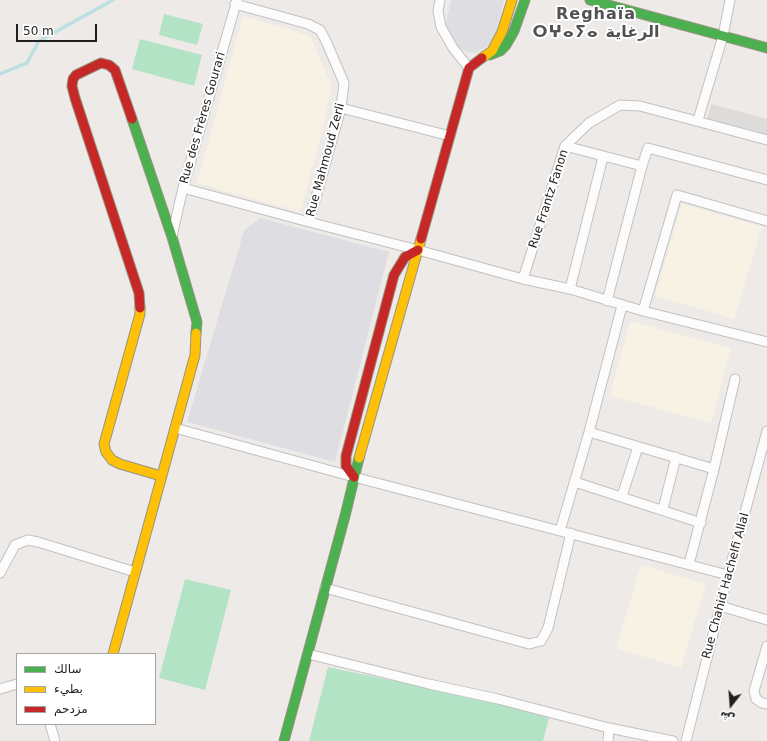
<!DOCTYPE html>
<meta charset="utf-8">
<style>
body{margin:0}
#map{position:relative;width:767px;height:741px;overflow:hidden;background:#edeae8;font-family:"DejaVu Sans","Noto Naskh Arabic",sans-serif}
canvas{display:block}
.legend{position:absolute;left:16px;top:653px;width:140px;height:72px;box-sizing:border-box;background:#fff;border:1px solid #a5a5a5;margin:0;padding:5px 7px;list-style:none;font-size:12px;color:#1f1f1f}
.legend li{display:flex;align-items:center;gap:8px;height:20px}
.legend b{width:20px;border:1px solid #a5a5a5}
.north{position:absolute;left:711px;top:685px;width:40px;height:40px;-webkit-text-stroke:3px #fff;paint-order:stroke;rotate:197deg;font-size:11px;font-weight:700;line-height:16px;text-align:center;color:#1f1f1f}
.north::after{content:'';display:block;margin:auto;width:14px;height:18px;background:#1f1f1f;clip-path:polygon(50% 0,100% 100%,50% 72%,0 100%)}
.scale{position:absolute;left:16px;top:24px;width:81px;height:18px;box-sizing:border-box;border:2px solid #1f1f1f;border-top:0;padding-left:5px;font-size:12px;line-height:14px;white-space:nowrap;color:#1f1f1f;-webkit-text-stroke:3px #fff;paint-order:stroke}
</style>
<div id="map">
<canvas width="767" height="741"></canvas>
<ul class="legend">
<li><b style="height:5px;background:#4caf50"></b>سالك</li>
<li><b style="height:5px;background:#ffc107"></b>بطيء</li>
<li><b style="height:5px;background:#c62828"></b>مزدحم</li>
</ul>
<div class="north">ش</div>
<div class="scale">50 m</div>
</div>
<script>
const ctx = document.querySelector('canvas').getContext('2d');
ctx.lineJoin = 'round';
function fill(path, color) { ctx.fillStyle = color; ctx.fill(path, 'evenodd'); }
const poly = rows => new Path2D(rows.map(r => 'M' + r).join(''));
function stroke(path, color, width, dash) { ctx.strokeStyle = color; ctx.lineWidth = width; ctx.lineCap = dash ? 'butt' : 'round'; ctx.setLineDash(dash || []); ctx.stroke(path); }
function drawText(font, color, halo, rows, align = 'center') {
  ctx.font = font + ' "DejaVu Sans","Noto Naskh Arabic","Noto Sans Tifinagh",sans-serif'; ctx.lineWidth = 4; ctx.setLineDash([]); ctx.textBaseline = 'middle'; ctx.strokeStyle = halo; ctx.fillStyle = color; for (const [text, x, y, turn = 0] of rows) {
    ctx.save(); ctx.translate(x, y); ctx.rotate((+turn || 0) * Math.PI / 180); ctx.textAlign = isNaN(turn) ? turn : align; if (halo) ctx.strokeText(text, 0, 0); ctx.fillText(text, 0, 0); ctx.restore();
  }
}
const education = poly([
 [243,16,310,36,332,86,323,129,300,212,197,183],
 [682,204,762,227,734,319,655,296],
 [630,321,731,348,711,423,610,396],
 [641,565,706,584,681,668,616,648]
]);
const pitch = poly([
 [164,14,203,24,197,45,159,35],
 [140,39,202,55,194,86,132,69],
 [185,579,231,590,205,690,159,678],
 [328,667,550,714,543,741,309,741]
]);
const parking = poly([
 [711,104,767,119,767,136,707,120]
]);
const plaza = poly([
 [451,0,504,0,495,36,489,45,476,53,468,52,457,46,449,34,446,23],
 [260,218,389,252,335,462,187,422,244,231]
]);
const stream = poly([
 [0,74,27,63,39,41,113,0]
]);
const street = poly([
 [440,0,438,11,441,27,453,48,469,68],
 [235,4,308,24,320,30,326,41,344,83,341,108,309,222,418,250,523,279,570,289,643,311,767,342],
 [341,108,450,136],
 [698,120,723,36,730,0],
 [565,146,642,166],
 [183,188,309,222],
 [172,236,183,188,237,0],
 [523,279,565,146,589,123,620,105,640,106,767,140],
 [570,289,603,157],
 [607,301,642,166,648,148,767,180],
 [643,311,677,195,767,221],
 [175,428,354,477,728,575],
 [589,432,714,469],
 [575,482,701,523],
 [622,496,638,447],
 [663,509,676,457],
 [560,531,589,432,622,306],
 [689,564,714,469,735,379],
 [0,573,15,545,28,540,38,542,135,572],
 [325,588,529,644,541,641,548,628,571,533],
 [720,606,767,620],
 [767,646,754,691,756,699,762,703,767,704],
 [308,654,429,684,498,699,609,728,673,741],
 [0,689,17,684],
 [50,724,55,741],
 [608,741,609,728],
 [686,741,728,575,767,431]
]);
const fast = poly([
 [590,0,767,48],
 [490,55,500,51,506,45,514,31,525,0],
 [132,119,172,237,197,322,196,333],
 [284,741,345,516,359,458]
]);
const slow = poly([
 [482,58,492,51,502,32,512,0],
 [140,308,140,314,104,444,106,452,112,460,120,464,161,476],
 [359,458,421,239],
 [113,654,195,355,196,333]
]);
const jam = poly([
 [132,119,115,70,109,65,101,63,76,75,73,79,72,86,75,98,139,293,140,308],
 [421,239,469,68,482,58],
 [354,477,346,466,346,456,394,275,405,257,418,250]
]);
const streetNames = [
 ["Rue des Frères Gourari",203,118,-74],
 ["Rue Mahmoud Zerli",326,160,-75],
 ["Rue Frantz Fanon",549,199,-72],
 ["Rue Chahid Hachelfi Allal",726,586,-75]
];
const districtNames = [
 ["Reghaïa",596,15],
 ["ⵔⵖⴰⵢⴰ الرغاية",596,33]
];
fill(education, '#f7f2e3');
fill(pitch, '#b3e3c5');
fill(parking, '#dddcdb');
fill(plaza, '#dedee2');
stroke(stream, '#bbe0e0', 3.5);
stroke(street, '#c3c1c0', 11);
stroke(fast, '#979480', 11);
stroke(slow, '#979480', 11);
stroke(jam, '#979480', 11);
stroke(street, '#fcfcfc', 9);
stroke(fast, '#4caf50', 9);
stroke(slow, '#ffc107', 9);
stroke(jam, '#c62828', 9);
drawText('12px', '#1f1f1f', '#fff', streetNames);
ctx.letterSpacing = '1px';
drawText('bold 16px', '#525252', '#fff', districtNames);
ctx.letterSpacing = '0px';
</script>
